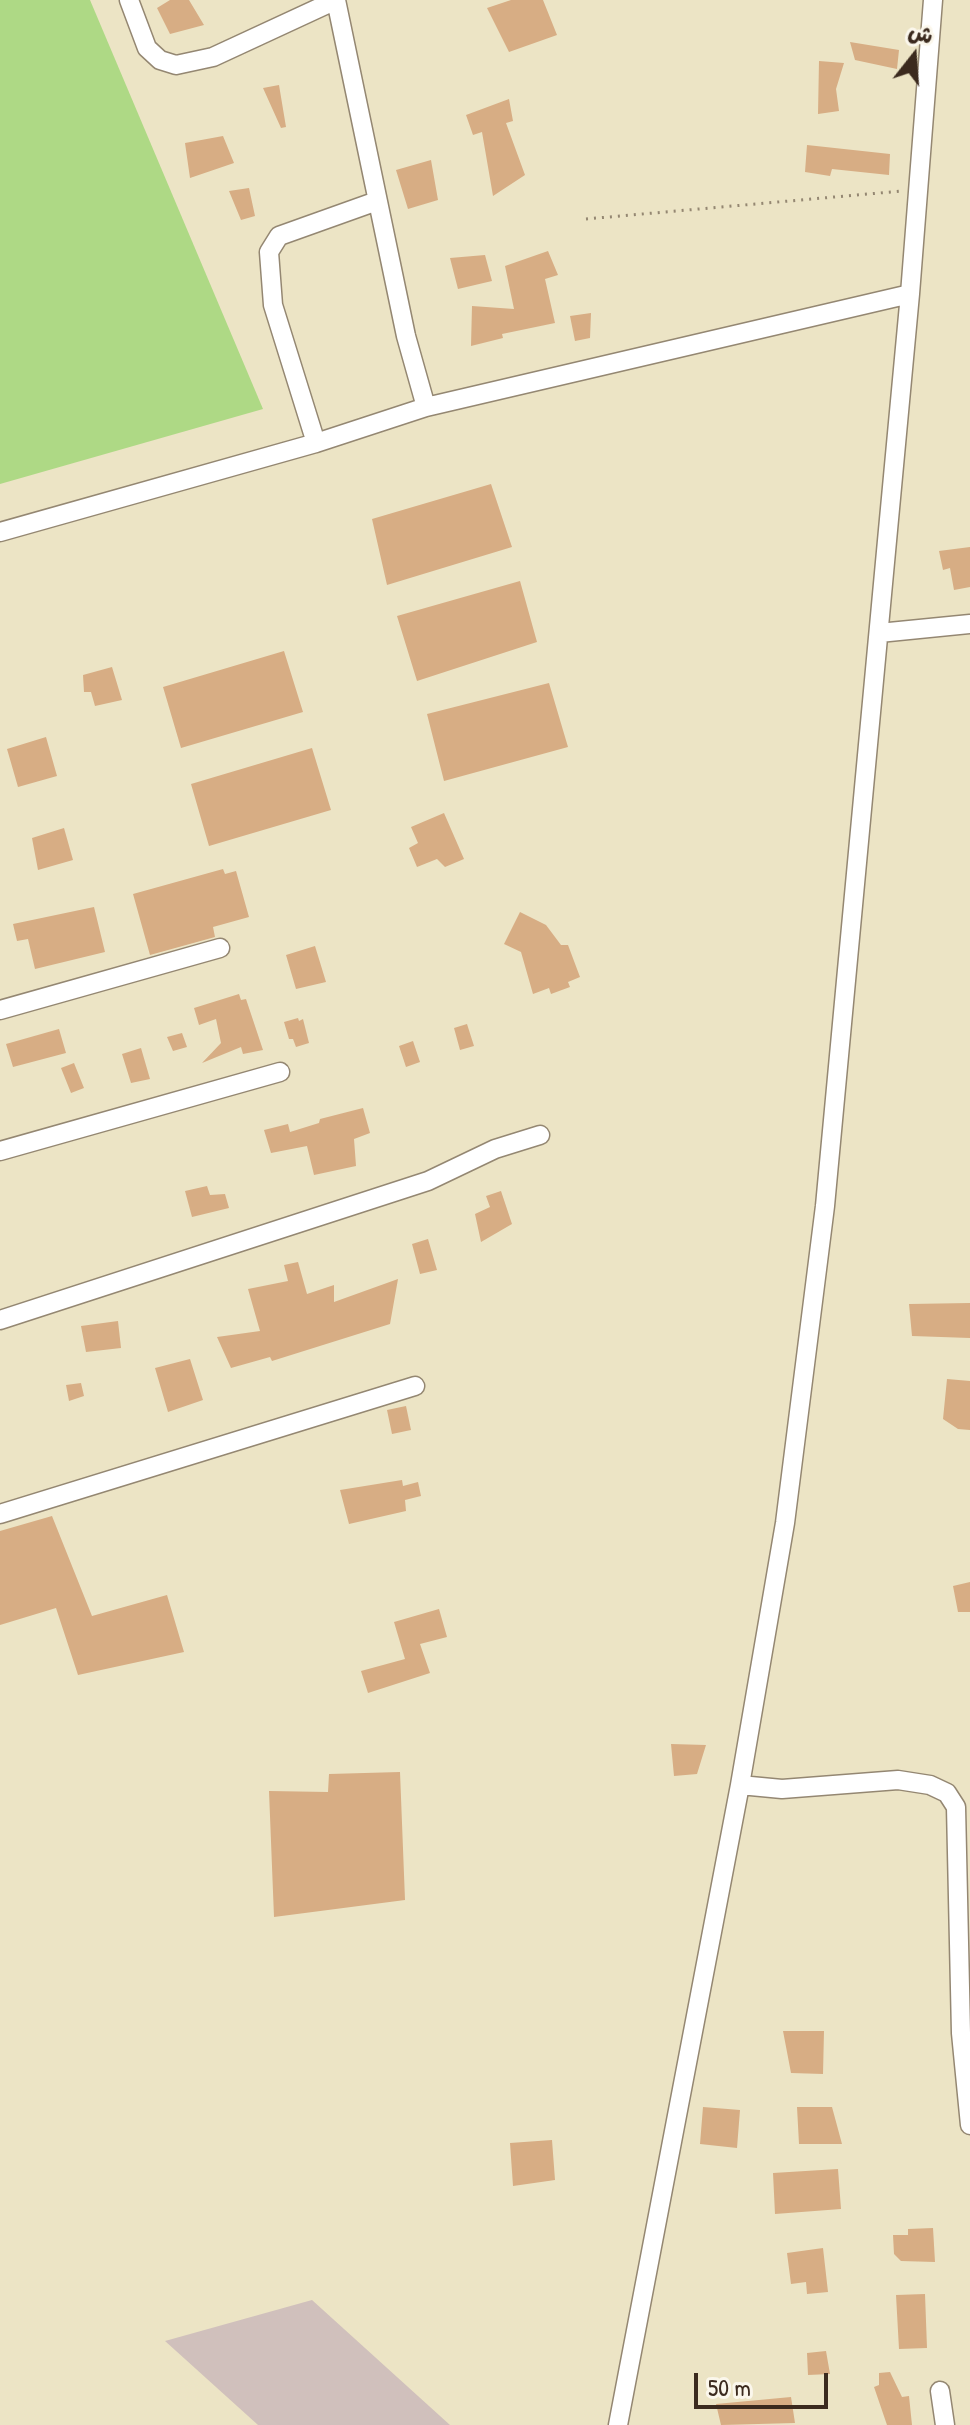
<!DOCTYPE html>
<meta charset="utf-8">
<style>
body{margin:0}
#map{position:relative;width:970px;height:2425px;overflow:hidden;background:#ece4c5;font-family:"Patrick Hand","Playpen Sans Arabic",sans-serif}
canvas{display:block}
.north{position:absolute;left:874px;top:16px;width:80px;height:80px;-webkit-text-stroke:6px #fbf7ec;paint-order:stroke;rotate:17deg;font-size:22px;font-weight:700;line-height:32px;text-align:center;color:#3b2a1e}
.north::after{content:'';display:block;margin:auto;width:28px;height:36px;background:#3b2a1e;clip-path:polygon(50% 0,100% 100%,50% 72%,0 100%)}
.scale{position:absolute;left:694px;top:2373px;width:134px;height:36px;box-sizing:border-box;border:4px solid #3b2a1e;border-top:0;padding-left:10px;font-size:24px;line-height:28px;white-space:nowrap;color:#3b2a1e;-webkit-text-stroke:6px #fbf7ec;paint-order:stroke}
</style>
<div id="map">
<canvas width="970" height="2425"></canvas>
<div class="north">ش</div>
<div class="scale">50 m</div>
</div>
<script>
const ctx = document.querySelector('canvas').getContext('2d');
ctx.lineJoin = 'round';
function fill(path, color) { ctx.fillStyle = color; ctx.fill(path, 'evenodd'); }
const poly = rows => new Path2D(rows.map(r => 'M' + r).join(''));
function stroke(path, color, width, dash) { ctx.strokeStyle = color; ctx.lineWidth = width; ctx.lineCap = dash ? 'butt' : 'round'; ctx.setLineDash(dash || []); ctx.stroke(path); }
const industrial = poly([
 [312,2300,450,2425,258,2425,165,2341]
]);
const green = poly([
 [0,0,90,0,263,409,0,484]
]);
const building = poly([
 [170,0,189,0,204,25,170,34,157,8],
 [511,0,543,0,557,35,509,52,487,8],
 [850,42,899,50,897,69,855,60],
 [819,61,844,63,836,89,839,111,818,114],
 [279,85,286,127,281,128,263,88],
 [509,99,513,121,506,123,525,175,493,196,482,132,473,135,466,115],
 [223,136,234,163,190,178,185,143],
 [807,145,890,154,889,175,832,169,830,176,805,172],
 [431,160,438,200,408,209,396,170],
 [249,188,255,216,241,220,229,191],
 [548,251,558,275,545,279,555,323,502,334,503,338,471,346,472,306,514,309,505,266],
 [485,255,492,281,458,289,450,258],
 [591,313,590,338,575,341,570,316],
 [491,484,512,547,387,585,372,519],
 [970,547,970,587,954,590,950,568,943,570,939,551],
 [520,581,537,642,417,681,397,616],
 [284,651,303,712,181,748,163,687],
 [112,667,122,700,95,706,91,692,84,692,83,675],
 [549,683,568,747,444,781,427,714],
 [46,737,57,776,18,787,7,749],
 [312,748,331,810,209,846,191,784],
 [444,813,464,859,445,867,437,859,417,867,409,848,418,843,411,827],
 [64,828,73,860,38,870,32,838],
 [223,869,225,874,236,871,249,917,213,927,215,937,150,955,133,894],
 [94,907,105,952,35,969,28,939,17,941,13,924],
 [520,912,546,925,561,945,568,945,580,977,568,982,570,987,551,994,549,988,533,994,521,952,504,944],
 [315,946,326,982,296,989,286,955],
 [239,994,241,1000,246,999,263,1050,243,1054,241,1047,202,1063,221,1043,216,1019,199,1025,194,1008],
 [298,1018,299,1021,303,1019,309,1043,296,1047,293,1039,289,1039,284,1022],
 [467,1024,474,1046,460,1050,454,1028],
 [59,1029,66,1053,13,1067,6,1044],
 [182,1033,187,1047,173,1051,167,1037],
 [413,1041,420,1062,406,1067,399,1046],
 [141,1048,150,1079,131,1083,122,1054],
 [74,1063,84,1088,71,1093,61,1068],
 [363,1108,370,1133,354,1139,356,1166,314,1175,307,1146,271,1153,264,1130,288,1124,290,1132,319,1123,320,1119],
 [207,1186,210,1195,225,1194,229,1208,192,1217,185,1191],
 [501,1191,512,1224,481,1242,475,1214,490,1207,486,1196],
 [428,1239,437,1270,420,1274,412,1244],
 [298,1262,307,1294,334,1285,334,1302,398,1279,390,1324,272,1361,270,1357,231,1368,217,1337,260,1331,248,1289,288,1281,284,1265],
 [970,1303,970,1338,912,1336,909,1304],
 [118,1321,121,1348,86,1352,81,1326],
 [190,1359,203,1400,168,1412,155,1368],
 [947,1379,970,1381,970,1430,958,1429,943,1419],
 [81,1383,84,1396,69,1401,66,1385],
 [406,1406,411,1430,392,1434,387,1410],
 [402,1480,403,1486,418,1482,421,1496,405,1500,406,1511,349,1524,340,1490],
 [52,1516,92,1616,167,1595,184,1652,78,1675,56,1608,0,1625,0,1531],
 [970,1582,970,1612,958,1612,953,1586],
 [439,1609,447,1637,420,1644,430,1673,368,1693,361,1671,405,1659,394,1622],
 [671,1744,706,1745,697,1774,674,1776],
 [400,1772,405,1900,274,1917,269,1791,328,1792,329,1774],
 [783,2031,824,2031,823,2074,791,2073],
 [703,2107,740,2110,737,2148,700,2144],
 [797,2107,832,2107,842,2144,799,2144],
 [552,2140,555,2180,513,2186,510,2143],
 [838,2169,841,2209,775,2214,773,2173],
 [933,2228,935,2262,901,2261,894,2254,893,2235,908,2235,908,2229],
 [823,2248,828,2292,807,2294,806,2282,791,2284,787,2253],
 [925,2294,927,2348,899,2349,896,2295],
 [826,2351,830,2374,808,2375,807,2353],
 [890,2372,902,2397,909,2396,912,2425,887,2425,874,2387,879,2385,879,2373],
 [791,2397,795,2423,721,2425,716,2404]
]);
const path = poly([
 [586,219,902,191]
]);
const minor = poly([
 [129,0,147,48,160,60,176,65,213,57,336,0],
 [336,0,406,336,426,407],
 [316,443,273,305,269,252,279,236,377,201],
 [0,532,316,443,426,407,910,294],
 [879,633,970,624],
 [0,1010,220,948],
 [0,1151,280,1072],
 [0,1320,428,1181,495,1149,540,1135],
 [0,1514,415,1386],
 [740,1785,782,1789,898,1780,930,1785,947,1793,956,1807,961,2033,970,2125],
 [940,2391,945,2425],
 [618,2425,740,1785,785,1523,825,1206,910,294,933,0]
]);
fill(industrial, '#d0c0bc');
fill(green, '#aed985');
fill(building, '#d7ad84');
stroke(minor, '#948772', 21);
stroke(path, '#948772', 3, [2, 6]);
stroke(minor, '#fff', 18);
</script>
